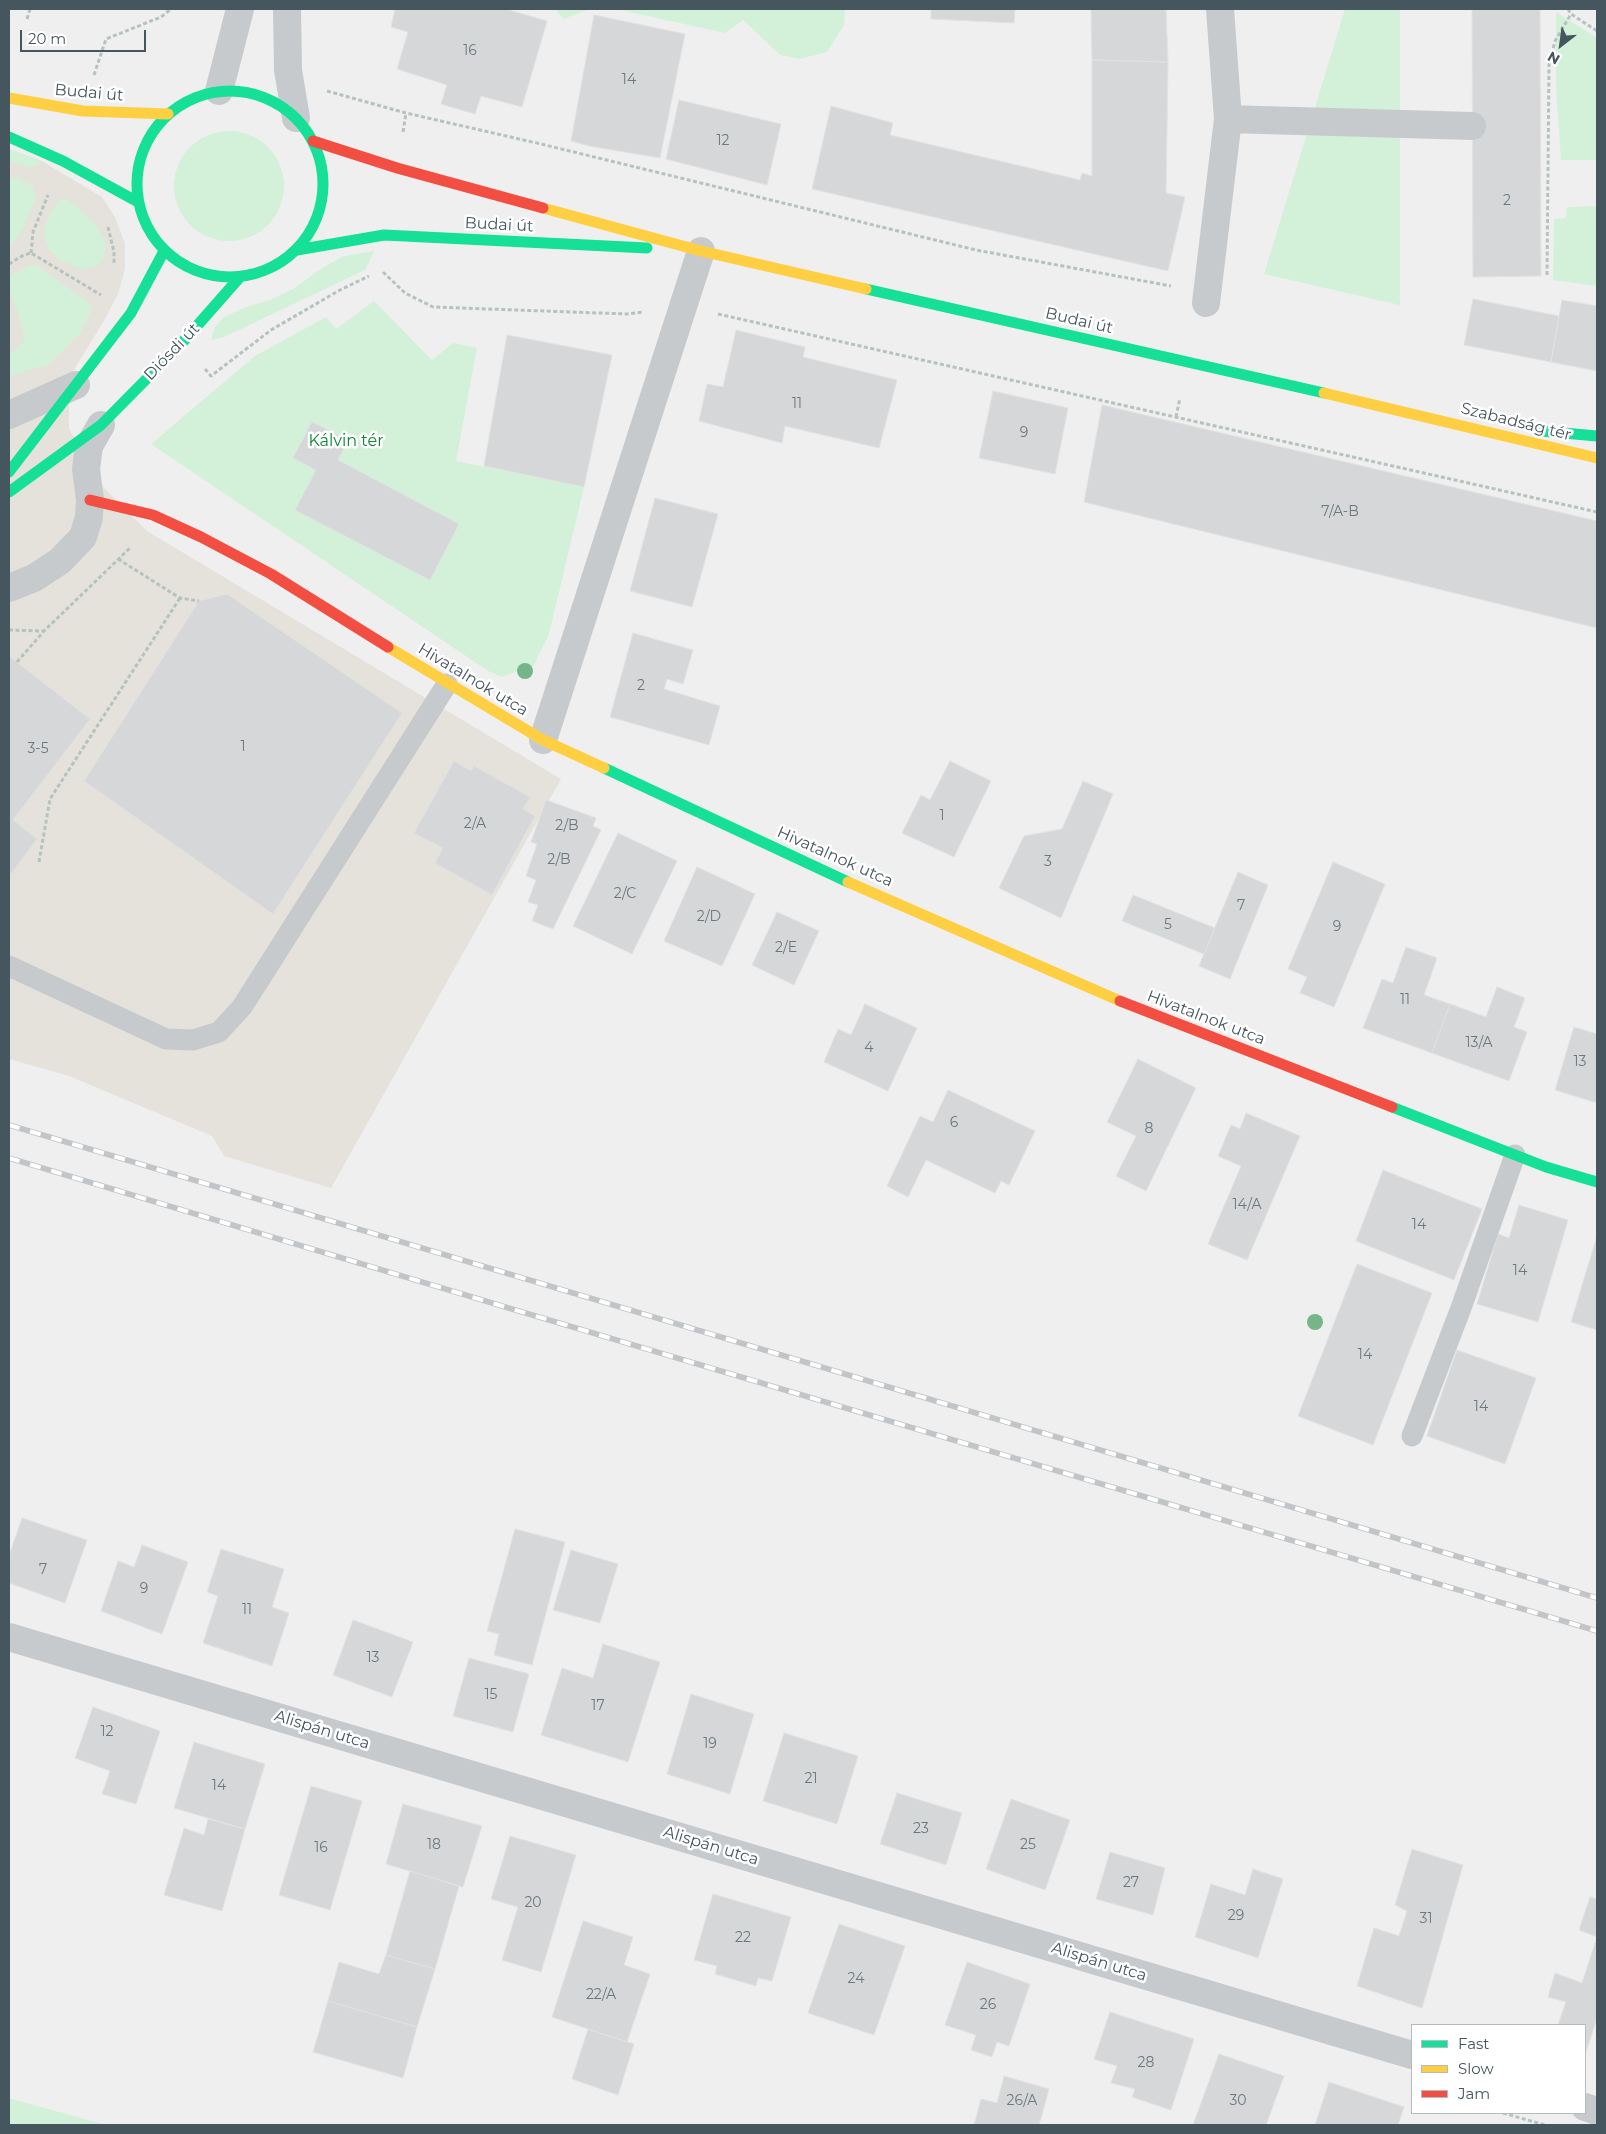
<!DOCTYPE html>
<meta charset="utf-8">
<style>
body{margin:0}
#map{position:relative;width:1606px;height:2134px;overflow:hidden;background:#f0efef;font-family:Montserrat,sans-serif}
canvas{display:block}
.frame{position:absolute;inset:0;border:10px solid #45565e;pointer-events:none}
.legend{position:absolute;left:1411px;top:2024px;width:175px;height:90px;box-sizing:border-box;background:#fff;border:1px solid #b5bbbf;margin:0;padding:6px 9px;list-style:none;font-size:15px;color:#45565e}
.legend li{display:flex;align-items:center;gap:10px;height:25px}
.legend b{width:25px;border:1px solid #b5bbbf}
.north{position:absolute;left:1536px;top:20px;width:50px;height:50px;-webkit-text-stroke:4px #fff;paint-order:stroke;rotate:210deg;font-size:14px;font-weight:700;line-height:20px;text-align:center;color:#45565e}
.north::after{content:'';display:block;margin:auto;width:18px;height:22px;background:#45565e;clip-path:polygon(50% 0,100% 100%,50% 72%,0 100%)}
.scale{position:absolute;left:20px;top:30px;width:126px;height:22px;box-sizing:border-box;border:2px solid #45565e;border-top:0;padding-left:6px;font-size:15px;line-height:18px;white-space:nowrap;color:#45565e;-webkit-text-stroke:4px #fff;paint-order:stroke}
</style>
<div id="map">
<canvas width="1606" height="2134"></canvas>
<div class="frame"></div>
<ul class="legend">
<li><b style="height:6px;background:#16e098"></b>Fast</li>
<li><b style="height:6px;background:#ffcf43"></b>Slow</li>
<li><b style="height:6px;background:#f24e42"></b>Jam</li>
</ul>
<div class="north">N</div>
<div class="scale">20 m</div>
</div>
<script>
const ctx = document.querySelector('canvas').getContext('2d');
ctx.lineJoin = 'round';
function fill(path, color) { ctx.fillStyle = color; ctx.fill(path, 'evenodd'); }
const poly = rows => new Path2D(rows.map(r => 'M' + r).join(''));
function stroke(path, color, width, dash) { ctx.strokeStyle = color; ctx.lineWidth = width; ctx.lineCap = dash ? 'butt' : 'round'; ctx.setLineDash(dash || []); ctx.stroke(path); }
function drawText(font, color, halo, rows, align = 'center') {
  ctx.font = font + ' Montserrat,sans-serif'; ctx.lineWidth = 5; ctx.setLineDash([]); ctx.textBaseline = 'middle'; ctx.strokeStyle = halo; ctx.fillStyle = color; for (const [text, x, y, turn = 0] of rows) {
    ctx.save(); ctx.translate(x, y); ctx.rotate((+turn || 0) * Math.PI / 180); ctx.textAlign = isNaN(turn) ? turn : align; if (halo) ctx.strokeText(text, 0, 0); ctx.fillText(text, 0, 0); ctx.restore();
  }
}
const commercial = poly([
 [9,149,42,161,102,197,115,217,125,244,125,269,118,294,105,319,69,378,69,429,104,488,147,531,561,779,331,1188,224,1156,212,1136,69,1076,9,1059]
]);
const green = poly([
 [555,9,590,9,563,19],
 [616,9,845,9,844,25,827,52,799,59,780,55,743,20,725,33],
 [1345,9,1400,9,1400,305,1264,274],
 [1556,12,1597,38,1597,160,1561,160,1556,86],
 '174 186a55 55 0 1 1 110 0a55 55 0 1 1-110 0Z',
 [9,149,42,161,36,166,29,167,9,161],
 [9,176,22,180,32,186,36,198,21,232,9,248],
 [65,199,75,205,98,227,106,246,103,258,96,267,81,269,59,260,48,248,44,234,47,220,58,201],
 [1597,206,1597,286,1553,280,1554,219,1566,218,1567,207],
 [374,251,365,270,222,338,211,340,214,328,224,317,243,308,270,300,293,289,322,268,344,256],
 [36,265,88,302,91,307,89,315,80,333,48,365,9,376,9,355,25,341,20,318,9,288,9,277,28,266],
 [374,301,432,360,453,343,477,348,456,461,584,487,549,634,534,665,502,677,488,671,151,444,255,356,326,317,336,329],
 [9,2098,106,2125,9,2125]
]);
const building = poly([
 [395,9,506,9,547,21,522,107,481,96,475,114,441,104,447,85,397,69,408,32,391,27,395,9],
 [931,9,1015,9,1014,23,931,19,931,9],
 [1091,9,1166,9,1168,62,1092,60,1091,9],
 [1472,9,1540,9,1541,276,1473,277,1472,9],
 [594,15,685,34,660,158,589,146,571,141,594,15],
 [1092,60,1168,62,1166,193,1185,197,1168,271,812,189,831,106,893,123,890,135,1080,180,1082,173,1092,176,1092,60],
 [679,100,781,124,767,185,666,159,679,100],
 [1473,299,1559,316,1551,362,1464,345,1473,299],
 [1562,300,1597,306,1597,371,1551,362,1562,300],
 [736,330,805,347,803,357,897,380,879,448,785,426,782,443,699,421,707,384,723,387,736,330],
 [507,335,612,355,584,487,484,466,507,335],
 [993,391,1068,408,1055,474,979,458,993,391],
 [1102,405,1597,521,1597,628,1084,502,1102,405],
 [312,422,348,440,338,460,459,524,430,580,295,510,316,470,293,458,312,422],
 [655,498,718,514,692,607,630,591,655,498],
 [227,594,402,713,273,914,84,781,199,601,227,594],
 [633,633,693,650,683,684,667,679,664,689,720,706,709,745,610,717,633,633],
 [9,656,90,719,13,820,37,839,11,874,9,872,9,656],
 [454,761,471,771,474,766,530,797,523,809,535,816,492,895,435,863,443,848,414,833,454,761],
 [950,761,991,781,954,857,902,833,921,795,930,800,950,761],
 [1083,781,1113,794,1061,918,999,888,1024,836,1062,829,1083,781],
 [546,800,596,818,593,826,601,830,553,929,532,921,538,905,528,902,536,880,526,876,537,844,531,842,546,800],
 [618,833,677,861,632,954,573,926,618,833],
 [1333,862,1385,884,1334,1007,1300,993,1307,977,1288,969,1333,862],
 [697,867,755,894,722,966,664,941,697,867],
 [1238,872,1268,885,1230,979,1199,966,1238,872],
 [1133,895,1215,928,1204,954,1122,921,1133,895],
 [777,912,819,931,794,985,752,965,777,912],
 [1406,947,1437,958,1424,995,1450,1004,1432,1053,1363,1028,1382,979,1393,983,1406,947],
 [1497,987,1525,998,1514,1027,1527,1032,1509,1081,1432,1053,1450,1004,1486,1017,1497,987],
 [865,1004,917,1028,888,1091,824,1062,838,1029,851,1035,865,1004],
 [1574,1027,1597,1034,1597,1103,1555,1090,1574,1027],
 [1138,1059,1196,1088,1146,1191,1116,1176,1136,1136,1107,1122,1138,1059],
 [948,1090,1035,1131,1009,1185,1001,1181,995,1193,926,1160,908,1197,887,1186,920,1116,933,1122,948,1090],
 [1246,1113,1300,1136,1247,1260,1208,1244,1241,1166,1218,1156,1231,1125,1240,1129,1246,1113],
 [1383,1170,1482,1209,1454,1280,1356,1241,1383,1170],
 [1519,1205,1568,1220,1538,1322,1477,1304,1498,1234,1509,1238,1519,1205],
 [1596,1239,1597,1239,1597,1330,1571,1322,1596,1239],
 [1357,1264,1432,1293,1373,1445,1298,1416,1357,1264],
 [1457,1350,1536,1378,1505,1464,1427,1436,1457,1350],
 [22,1518,87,1540,65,1603,9,1583,9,1556,22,1518],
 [515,1529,565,1542,532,1665,494,1655,499,1634,487,1631,515,1529],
 [142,1545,188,1562,162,1634,101,1611,118,1561,134,1567,142,1545],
 [221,1549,284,1569,272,1607,289,1613,272,1666,203,1643,218,1596,207,1592,221,1549],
 [571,1550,618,1564,600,1623,553,1610,571,1550],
 [353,1620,413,1642,392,1697,333,1675,353,1620],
 [603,1644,660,1662,628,1762,541,1735,562,1668,593,1678,603,1644],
 [469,1658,529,1674,513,1732,453,1716,469,1658],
 [691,1694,754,1714,730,1794,667,1774,691,1694],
 [93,1707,160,1731,136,1804,102,1794,110,1771,75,1758,93,1707],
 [784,1733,858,1756,837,1824,763,1801,784,1733],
 [194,1742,265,1764,245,1829,174,1808,194,1742],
 [311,1786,362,1801,330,1910,279,1895,311,1786],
 [897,1793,962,1813,946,1865,880,1844,897,1793],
 [1011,1799,1070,1820,1045,1890,986,1869,1011,1799],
 [403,1804,482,1826,463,1887,386,1864,403,1804],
 [208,1819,245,1829,222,1911,164,1895,184,1828,204,1835,208,1819],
 [510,1836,576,1855,541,1972,502,1960,518,1907,491,1899,510,1836],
 [1412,1849,1463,1865,1422,2008,1357,1986,1374,1928,1399,1936,1407,1911,1395,1905,1412,1849],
 [1110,1852,1165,1868,1153,1915,1096,1899,1110,1852],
 [1253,1869,1283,1879,1258,1958,1195,1937,1211,1884,1245,1895,1253,1869],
 [410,1871,459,1886,435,1969,386,1955,410,1871],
 [713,1894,791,1917,772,1981,758,1978,756,1986,715,1974,717,1966,694,1960,713,1894],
 [1590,1897,1597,1899,1597,2018,1586,2052,1585,2025,1558,2025,1566,2002,1548,1997,1555,1973,1582,1983,1597,1937,1579,1930,1590,1897],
 [583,1921,633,1937,624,1965,650,1974,627,2042,552,2017,583,1921],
 [839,1924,905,1946,874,2035,808,2013,839,1924],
 [386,1955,435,1969,417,2027,328,2001,339,1962,379,1974,386,1955],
 [967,1962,1030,1984,1009,2046,997,2042,992,2057,971,2050,976,2035,945,2025,967,1962],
 [328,2001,417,2027,403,2078,313,2052,328,2001],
 [1110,2012,1194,2039,1171,2110,1132,2097,1135,2089,1111,2083,1117,2066,1094,2059,1110,2012],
 [588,2029,634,2044,618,2095,572,2079,588,2029],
 [1219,2054,1284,2076,1266,2125,1193,2125,1219,2054],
 [1004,2076,1049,2089,1039,2125,974,2125,981,2099,997,2103,1004,2076],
 [1329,2082,1404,2107,1398,2125,1315,2125,1329,2082]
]);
const path = poly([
 [1568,9,1571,14,1597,31],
 [27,19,30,9],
 [94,75,106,39,161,17,171,9],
 [327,91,406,113,541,144,976,250,1171,286],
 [403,132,406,113],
 [108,227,114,252,114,265],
 [31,253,33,232,48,195],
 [9,264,22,256,31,253,101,295],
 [383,272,405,293,433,307,627,314,643,312],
 [1547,275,1549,65,1555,41,1571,14],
 [718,314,1597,512],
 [205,369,211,376,271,330,340,290,369,276],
 [1176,417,1180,398],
 [118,559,180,598,199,601],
 [9,630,43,631],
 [17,662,44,631,130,548],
 [39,862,50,799,180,598],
 [1503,2113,1545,2125]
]);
const lane = poly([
 [9,966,166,1039,193,1040,219,1032,242,1007,447,684],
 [1412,1436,1461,1308,1515,1155]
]);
const street = poly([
 [287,9,288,70,296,118],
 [219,91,240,9],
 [1228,119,1472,126],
 [1206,303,1228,119,1220,9],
 [9,415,76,385],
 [9,588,34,578,60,561,83,537,89,517,90,500,86,469,89,446,101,425],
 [543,740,701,251],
 [9,1637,1412,2055],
 [1585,2107,1597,2111]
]);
const fast = poly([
 '137 184a93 93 0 1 1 186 0a93 93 0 1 1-186 0Z',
 [9,137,63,161,138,202],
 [297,250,384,235,647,248],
 [866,289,1324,393],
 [1541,431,1597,436],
 [9,472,131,313,164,251],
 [9,492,101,425,181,344,240,277],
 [604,768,848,882],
 [1392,1107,1546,1167,1597,1182]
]);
const slow = poly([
 [9,98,83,111,168,114],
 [543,208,701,251,866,289],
 [1324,393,1597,458],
 [388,647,543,740,604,768],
 [848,882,1120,1001]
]);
const jam = poly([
 [313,141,397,168,543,208],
 [90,500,153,515,201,537,271,574,388,647],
 [1120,1001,1392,1107]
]);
const rail = poly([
 [9,1125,1597,1598],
 [9,1158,512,1309,1597,1631]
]);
const trees = [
 [525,671],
 [1315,1322]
];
const numberNames = [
 ["16",470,51],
 ["14",629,80],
 ["12",723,141],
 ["2",1507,201],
 ["11",797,404],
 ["9",1024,433],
 ["7/A-B",1340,512],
 ["2",641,686],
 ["1",243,747],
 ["3-5",38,749],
 ["1",942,816],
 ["2/A",475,824],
 ["2/B",567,826],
 ["2/B",559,860],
 ["3",1048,862],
 ["2/C",625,894],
 ["7",1241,906],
 ["2/D",709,917],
 ["5",1168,925],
 ["9",1337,927],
 ["2/E",786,948],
 ["11",1405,1000],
 ["13/A",1479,1043],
 ["4",869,1048],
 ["13",1580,1062],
 ["6",954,1123],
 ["8",1149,1129],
 ["14/A",1247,1205],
 ["14",1419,1225],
 ["14",1520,1271],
 ["14",1365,1355],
 ["14",1481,1407],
 ["7",43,1570],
 ["9",144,1589],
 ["11",247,1610],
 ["13",373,1658],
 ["15",491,1695],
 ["17",598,1706],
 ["12",107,1732],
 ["19",710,1744],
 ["21",811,1779],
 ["14",219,1786],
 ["23",921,1829],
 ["18",434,1845],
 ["25",1028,1845],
 ["16",321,1848],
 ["27",1131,1883],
 ["20",533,1903],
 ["29",1236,1916],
 ["31",1426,1919],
 ["22",743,1938],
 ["24",856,1979],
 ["22/A",601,1995],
 ["26",988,2005],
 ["28",1146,2063],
 ["26/A",1022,2101],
 ["30",1238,2101]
];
const streetNames = [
 ["Budai út",89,93,5],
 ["Budai út",499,225,3],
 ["Budai út",1079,321,13],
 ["Diósdi út",172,352,-46],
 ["Szabadság tér",1516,422,14],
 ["Hivatalnok utca",473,680,31],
 ["Hivatalnok utca",835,857,24],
 ["Hivatalnok utca",1206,1018,21],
 ["Alispán utca",322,1730,17],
 ["Alispán utca",711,1846,17],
 ["Alispán utca",1099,1962,17]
];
const parkNames = [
 ["Kálvin tér",346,441]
];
fill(commercial, '#e5e2dc');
fill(green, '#d2f1d8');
fill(building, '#d6d7d8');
stroke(building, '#e1e1e2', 1);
stroke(path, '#b5c3bd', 3, [4, 2.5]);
stroke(lane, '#c7cacc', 21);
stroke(street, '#c7cacc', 28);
stroke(fast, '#16e098', 11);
stroke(slow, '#ffcf43', 11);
stroke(jam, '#f24e42', 11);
stroke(rail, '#c2c5c7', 5.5);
stroke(rail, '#fff', 4, [11]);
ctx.fillStyle = '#74b58a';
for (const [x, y] of trees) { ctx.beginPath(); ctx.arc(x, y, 8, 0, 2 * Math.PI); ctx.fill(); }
drawText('14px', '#6b787e', null, numberNames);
drawText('16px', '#45565e', '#fff', streetNames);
drawText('16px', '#0f8538', '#fff', parkNames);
</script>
